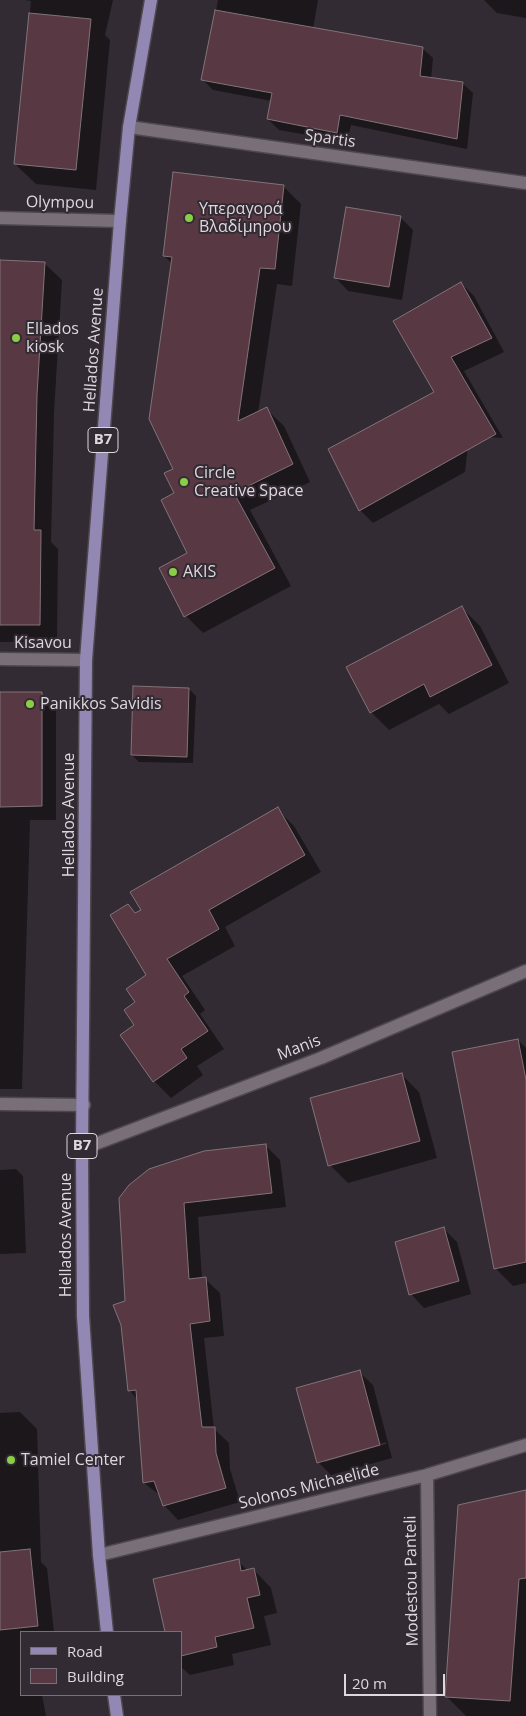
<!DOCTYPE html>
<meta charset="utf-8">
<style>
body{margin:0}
#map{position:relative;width:526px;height:1716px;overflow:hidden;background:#332b34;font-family:"Open Sans",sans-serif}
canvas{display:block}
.legend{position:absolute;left:20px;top:1631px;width:162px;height:65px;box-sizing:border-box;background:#332b34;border:1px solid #777078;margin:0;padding:6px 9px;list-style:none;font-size:15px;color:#ded8de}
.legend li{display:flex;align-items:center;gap:10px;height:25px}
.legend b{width:25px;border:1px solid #777078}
.scale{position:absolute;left:344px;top:1674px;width:101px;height:22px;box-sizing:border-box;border:2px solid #ded8de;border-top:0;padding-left:6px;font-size:15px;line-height:18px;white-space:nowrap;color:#ded8de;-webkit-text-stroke:4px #332b34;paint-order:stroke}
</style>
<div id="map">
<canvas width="526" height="1716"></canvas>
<ul class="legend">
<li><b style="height:6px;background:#9388b4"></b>Road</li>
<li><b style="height:14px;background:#583842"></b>Building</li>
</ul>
<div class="scale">20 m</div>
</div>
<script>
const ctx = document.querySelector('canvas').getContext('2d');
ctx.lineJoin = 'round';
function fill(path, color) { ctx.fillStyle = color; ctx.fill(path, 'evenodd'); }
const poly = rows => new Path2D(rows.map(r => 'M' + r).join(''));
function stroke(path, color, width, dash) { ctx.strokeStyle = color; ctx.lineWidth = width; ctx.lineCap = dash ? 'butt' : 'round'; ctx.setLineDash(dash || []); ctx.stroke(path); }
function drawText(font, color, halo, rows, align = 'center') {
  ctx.font = font + ' "Open Sans",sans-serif'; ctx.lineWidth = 4; ctx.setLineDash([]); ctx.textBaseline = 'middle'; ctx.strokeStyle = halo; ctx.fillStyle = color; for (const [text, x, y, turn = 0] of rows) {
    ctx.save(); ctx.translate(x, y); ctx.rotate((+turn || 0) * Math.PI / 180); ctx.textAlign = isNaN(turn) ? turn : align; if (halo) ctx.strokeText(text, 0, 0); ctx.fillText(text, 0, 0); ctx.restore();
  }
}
const shadow = poly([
 [25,0,113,0,105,35,110,40,96,190,36,184,15,164,31,1],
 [218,0,318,0,313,29,422,48,433,58,431,79,462,83,473,93,467,149,351,125,347,142,279,130,268,119,272,101,213,90,203,80],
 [484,0,526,0,526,18,497,13],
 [175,174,284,187,301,204,292,286,277,284,258,413,266,409,284,426,310,482,250,510,291,586,203,633,186,616,188,553,175,494,172,263,164,256],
 [400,217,413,230,402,300,348,291,335,277],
 [0,261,44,263,62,280,54,413,51,542,58,549,57,642,0,642],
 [461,283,474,296,504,352,464,371,503,438,469,436,465,472,373,523,360,510,436,392],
 [462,608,480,626,509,683,449,714,439,704,389,730,371,712],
 [189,689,196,696,193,763,139,762,132,755],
 [0,694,42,694,56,708,56,820,30,820,22,1089,0,1089],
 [277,809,294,826,321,872,225,927,235,946,182,976,205,1010,200,1014,224,1049,197,1066,203,1075,171,1098,154,1081,136,1026,137,1003,148,976,128,905,137,914],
 [518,1040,526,1048,526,1283,513,1286,495,1268],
 [401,1074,419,1092,437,1158,348,1183,330,1165],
 [265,1145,280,1160,286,1207,198,1217,202,1279,205,1279,220,1293,224,1336,204,1338,214,1429,229,1443,230,1469,240,1502,178,1520,164,1505,161,1496,144,1483,138,1400,130,1391,120,1199],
 [16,1169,23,1176,26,1253,0,1254,0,1170],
 [444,1229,457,1242,471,1294,424,1308,411,1294],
 [359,1372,373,1385,392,1458,331,1475,318,1462],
 [386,1442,386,1444,325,1462,325,1459],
 [20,1412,37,1429,41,1562,47,1568,54,1632,21,1632,21,1695,42,1695,46,1716,0,1716,0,1413],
 [526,1492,526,1716,466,1716,447,1697],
 [238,1561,248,1571,254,1570,271,1588,277,1613,264,1616,271,1645,232,1654,234,1665,190,1675,181,1667,181,1632,166,1632,155,1580]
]);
const building = poly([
 [215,10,423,47,420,76,463,82,457,139,340,115,337,133,267,119,272,93,201,80,215,10],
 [29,13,91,19,76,170,14,164,29,13],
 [173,172,284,185,275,269,260,268,238,421,267,407,293,464,234,493,275,568,184,617,159,568,187,553,161,500,174,493,164,473,173,469,149,419,172,257,163,256,173,172],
 [346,207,401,216,389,287,334,278,346,207],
 [0,260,45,262,37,395,34,530,41,530,40,625,0,625,0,260],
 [461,282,492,338,451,357,496,434,359,511,328,449,434,392,393,321,461,282],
 [462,606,492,665,430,697,424,684,370,713,346,667,462,606],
 [133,686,189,688,187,757,131,755,133,686],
 [0,692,42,692,42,806,0,807,0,692],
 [278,807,305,855,209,910,219,929,167,959,189,992,184,996,208,1031,181,1049,187,1058,153,1082,120,1035,134,1025,124,1010,135,1002,126,989,146,975,110,915,128,904,135,913,141,910,130,892,278,807],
 [518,1039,526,1080,526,1262,494,1269,452,1052,518,1039],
 [402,1073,420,1141,328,1166,310,1098,402,1073],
 [266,1144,272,1193,184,1203,189,1279,206,1277,210,1321,190,1324,202,1427,215,1427,216,1453,226,1488,163,1506,154,1481,143,1483,136,1390,128,1391,121,1325,113,1305,125,1301,119,1198,129,1185,149,1169,204,1151,266,1144],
 [444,1227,459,1281,409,1295,395,1242,444,1227],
 [360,1370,380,1445,317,1463,296,1388,360,1370],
 [526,1490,526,1578,519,1579,510,1701,445,1697,458,1505,526,1490],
 [30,1549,38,1626,0,1630,0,1552,30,1549],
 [239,1559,241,1571,254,1568,260,1595,247,1598,254,1628,215,1637,217,1647,181,1656,181,1632,165,1632,153,1579,239,1559]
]);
const street = poly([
 [129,127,526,183],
 [0,218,120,221],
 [0,659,86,660],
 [0,1104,84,1105],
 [82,1149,321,1058,526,971],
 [427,1475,430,1716],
 [99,1555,427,1475,526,1445]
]);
const primary = poly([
 [107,1632,99,1555,83,1316,82,1149,86,660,120,221,129,127,151,0],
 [114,1695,117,1716]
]);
const markers = [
 [189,218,5,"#8ace47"],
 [16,338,5,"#8ace47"],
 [184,482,5,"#8ace47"],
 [173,572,5,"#8ace47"],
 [30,704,5,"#8ace47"],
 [11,1460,5,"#8ace47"]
];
const shields = [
 [103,440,30],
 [82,1146,30]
];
const shieldNames = [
 ["B7",103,440],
 ["B7",82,1146]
];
const streetNames = [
 ["Spartis",330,139,8],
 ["Olympou",60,203,1],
 ["Hellados Avenue",94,350,-86],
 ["Kisavou",43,643],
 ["Hellados Avenue",69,815,-90],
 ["Manis",299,1048,-21],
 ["Hellados Avenue",66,1235,-90],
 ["Solonos Michaelide",309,1487,-14],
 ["Modestou Panteli",412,1581,-91]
];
const poiNames = [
 ["Υπεραγορά",199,209],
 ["Βλαδίμηρου",199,227],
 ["Ellados",26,329],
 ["kiosk",26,347],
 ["Circle",194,473],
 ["Creative Space",194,491],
 ["AKIS",183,572],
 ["Panikkos Savidis",40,704],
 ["Tamiel Center",21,1460]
];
fill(shadow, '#0007');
fill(building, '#583842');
stroke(building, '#827377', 1);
stroke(street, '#4e474e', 15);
stroke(primary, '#4e474e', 15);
stroke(street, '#786f78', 12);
stroke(primary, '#9388b4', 12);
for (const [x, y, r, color] of markers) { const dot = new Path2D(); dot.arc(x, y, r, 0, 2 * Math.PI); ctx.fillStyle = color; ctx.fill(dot); stroke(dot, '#332b34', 2); }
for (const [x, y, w] of shields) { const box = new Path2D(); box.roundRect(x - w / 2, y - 12.5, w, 25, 4); ctx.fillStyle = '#332b34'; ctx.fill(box); stroke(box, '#ded8de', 1); }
drawText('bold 15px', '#ded8de', null, shieldNames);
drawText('16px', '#ded8de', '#332b34', streetNames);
drawText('16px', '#ded8de', '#332b34', poiNames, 'left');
</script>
